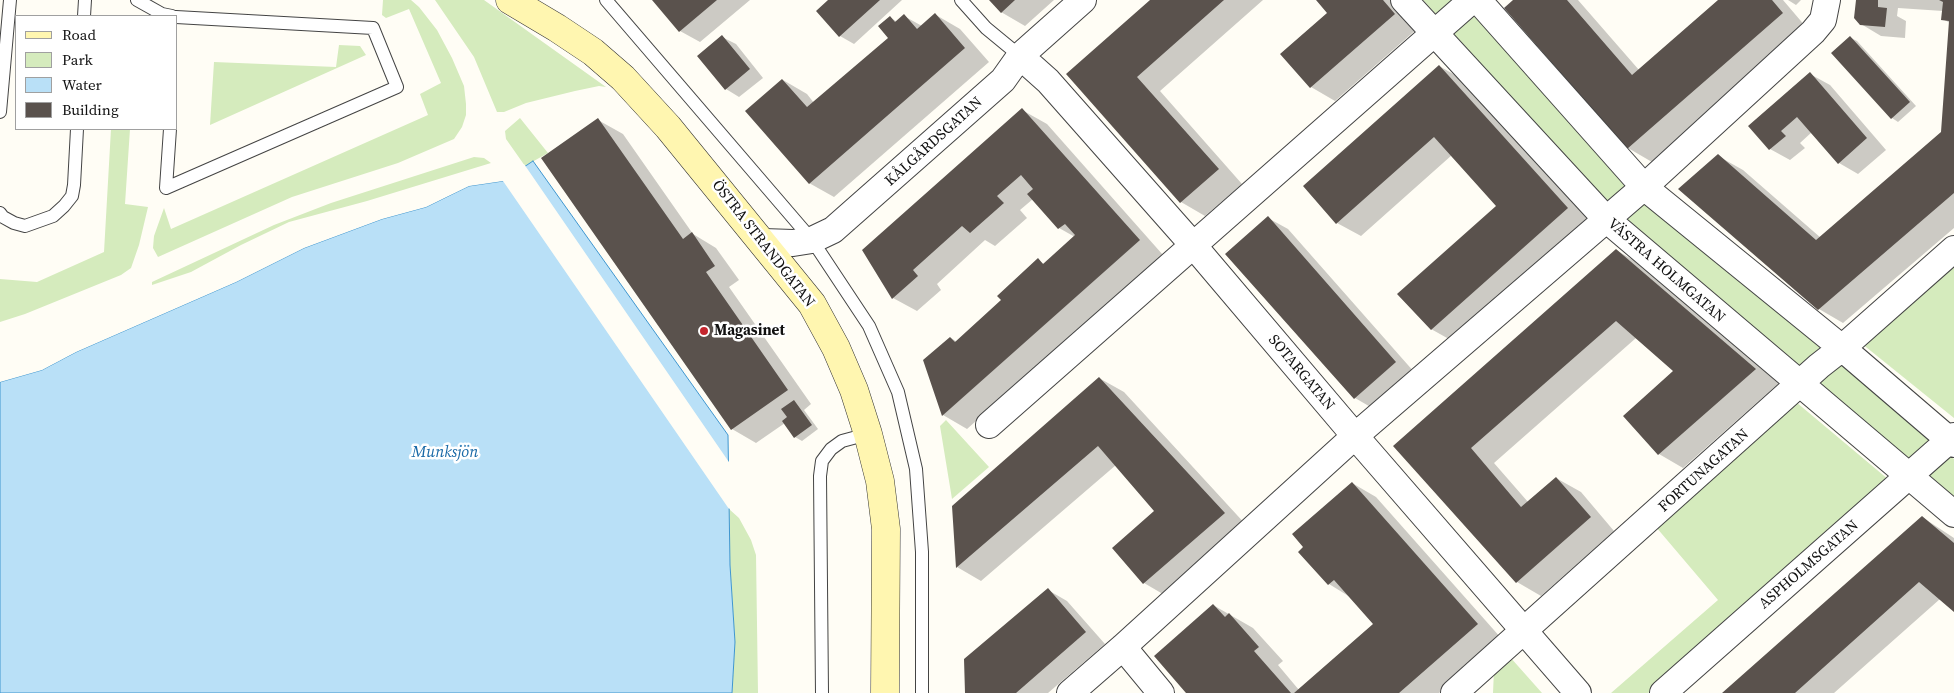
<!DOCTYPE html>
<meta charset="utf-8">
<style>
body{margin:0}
#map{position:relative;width:1954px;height:693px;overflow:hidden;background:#fffdf5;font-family:"Source Serif 4",serif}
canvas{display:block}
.legend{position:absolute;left:15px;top:15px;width:162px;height:115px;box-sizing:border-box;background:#fff;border:1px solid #a0a0a0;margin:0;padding:6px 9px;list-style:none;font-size:15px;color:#111}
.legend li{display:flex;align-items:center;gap:10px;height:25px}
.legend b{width:25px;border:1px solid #a0a0a0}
</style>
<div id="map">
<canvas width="1954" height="693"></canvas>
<ul class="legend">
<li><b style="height:6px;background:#fff6b0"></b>Road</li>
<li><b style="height:14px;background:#d5ebbd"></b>Park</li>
<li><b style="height:14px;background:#b9e0f7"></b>Water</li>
<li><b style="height:14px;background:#5a524d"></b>Building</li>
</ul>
</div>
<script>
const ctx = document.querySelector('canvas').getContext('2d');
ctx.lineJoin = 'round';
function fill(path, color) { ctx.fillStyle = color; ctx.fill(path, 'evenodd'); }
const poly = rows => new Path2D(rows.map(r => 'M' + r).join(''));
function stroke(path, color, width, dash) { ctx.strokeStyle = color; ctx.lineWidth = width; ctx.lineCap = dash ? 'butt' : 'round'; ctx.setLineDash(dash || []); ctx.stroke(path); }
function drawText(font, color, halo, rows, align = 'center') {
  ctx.font = font + ' "Source Serif 4",serif'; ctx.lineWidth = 5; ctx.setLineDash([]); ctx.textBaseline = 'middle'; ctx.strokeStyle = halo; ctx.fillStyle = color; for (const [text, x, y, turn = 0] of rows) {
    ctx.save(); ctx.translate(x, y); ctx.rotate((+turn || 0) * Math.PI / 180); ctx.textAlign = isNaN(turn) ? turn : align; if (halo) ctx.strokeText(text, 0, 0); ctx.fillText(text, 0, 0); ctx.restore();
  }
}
const green = poly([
 [383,0,411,0,419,7,437,30,452,58,464,86,466,104,466,115,462,127,454,139,398,163,292,197,158,257,153,248,154,236,164,208,171,229,428,115,420,94,441,83,409,9,386,18,382,15],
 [435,0,484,0,606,87,599,86,575,91,526,103,504,112,497,112,474,57],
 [1423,0,1463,0,1632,188,1954,459,1954,498,1611,207],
 [339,45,360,46,366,55,210,125,214,62,336,67],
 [520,118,548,153,525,166,506,139,505,131],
 [111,129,130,129,125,204,148,207,139,245,131,268,121,275,25,314,0,322,0,279,37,282,104,252],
 [474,157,484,158,491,163,367,201,289,222,241,245,191,272,152,285,152,282,274,225,331,203],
 [1954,262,1954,418,1861,343],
 [1796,402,1889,480,1648,693,1611,693,1718,600,1656,527],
 [946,420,989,467,952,499,940,426],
 [729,509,739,518,751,540,756,555,758,693,732,693,735,642,730,565],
 [1510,657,1542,693,1493,693,1494,670]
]);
const water = poly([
 [533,161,728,435,730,565,735,642,732,693,0,693,0,382,42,370,76,352,236,282,304,248,382,219,426,207,469,186,503,181,533,161]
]);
const pier = poly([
 [524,164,731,465,732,507,729,509,503,181,469,186,426,207,382,219,304,248,236,282,76,352,42,370,0,382,0,379,41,368,75,350,235,280,303,246,381,217,425,205,469,183,502,179]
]);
const shadow = poly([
 [654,0,750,0,700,42,680,31],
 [830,0,902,0,854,44,840,36,818,11],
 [991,0,1054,0,1025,26,1001,12],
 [1152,0,1263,0,1160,91,1242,184,1205,216,1181,202,1068,74],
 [1317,0,1393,0,1418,28,1335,101,1311,87,1329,13],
 [1515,0,1578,0,1639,70,1720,0,1783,0,1806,27,1652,162,1628,148],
 [1788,0,1801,0,1796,5],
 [1857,0,1954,0,1954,228,1843,323,1819,309,1718,156,1743,170,1821,238,1942,133,1950,23,1943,19,1943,11,1898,8,1897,16,1906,21,1905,38,1881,36,1861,24],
 [936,15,960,29,989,62,834,197,809,183,783,80,807,94,814,103,890,38,890,17,897,22,904,16,922,26],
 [722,37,736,44,763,78,739,97,726,89],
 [1851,38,1857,41,1916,106,1898,122,1892,118],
 [1439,66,1464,80,1591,223,1456,343,1431,329,1498,206,1452,155,1361,236,1337,223],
 [1810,74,1830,85,1886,150,1858,174,1839,163,1812,132,1800,143,1805,148,1790,160,1770,149,1750,126],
 [1022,110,1047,124,1163,255,967,429,943,415,951,338,957,342,1003,300,1038,260,1044,264,1075,237,1059,228,1033,199,1020,210,1027,218,995,246,985,240,937,284,941,290,917,311,893,298],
 [598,120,623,134,693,234,716,248,739,280,729,287,811,404,804,410,818,429,802,441,795,437,785,423,756,443,732,429],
 [1268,218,1288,229,1415,373,1374,409,1355,398],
 [1616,250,1640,264,1779,383,1683,468,1659,454,1675,371,1636,338,1494,463,1528,502,1556,478,1581,492,1614,531,1541,596,1517,582,1395,446],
 [1099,378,1124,392,1248,527,1168,597,1144,583,1156,511,1116,465,981,581,957,567],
 [1352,483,1376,497,1501,638,1439,693,1188,693,1213,605,1253,628,1283,661,1278,665,1299,690,1374,624,1350,597,1329,584,1300,552],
 [1922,517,1954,538,1954,610,1940,599,1834,693,1724,693],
 [1048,590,1067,601,1105,644,1048,693,966,693]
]);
const building = poly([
 [652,0,717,0,679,32],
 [828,0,880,0,839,37,816,11],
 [989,0,1015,0,1001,13],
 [1150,0,1224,0,1137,77,1219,169,1180,203,1066,74],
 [1316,0,1383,0,1395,14,1310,88,1280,54,1327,13],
 [1513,0,1567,0,1632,75,1718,0,1772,0,1783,13,1627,149,1504,8],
 [1856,0,1878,0,1878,7,1887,8,1885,27,1860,25,1854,18],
 [1939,0,1954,0,1954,193,1818,310,1678,189,1718,154,1816,240,1941,132,1949,21,1941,20,1943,2],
 [935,13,965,48,809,184,745,111,782,79,807,107,888,38,878,26,890,16,895,22,904,14,917,29],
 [722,35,750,69,725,90,697,56],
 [1850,36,1910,102,1891,119,1831,53],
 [1439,65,1568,208,1431,330,1397,294,1496,206,1434,137,1336,224,1303,186],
 [1810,72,1867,138,1838,164,1797,117,1781,131,1786,136,1769,150,1748,126],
 [1022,108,1140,240,942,416,923,360,950,337,955,342,1001,300,997,296,1038,258,1043,264,1075,235,1065,224,1058,229,1027,194,1033,189,1021,175,997,196,1004,203,970,233,962,226,913,270,918,276,892,299,862,250],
 [598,118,683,239,692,232,715,266,706,272,788,390,731,430,541,158],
 [1268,216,1396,362,1354,399,1225,254],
 [1616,249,1756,369,1658,455,1623,416,1673,371,1616,321,1471,448,1521,507,1556,477,1591,517,1516,583,1393,446],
 [1099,377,1225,513,1143,584,1112,548,1154,511,1098,446,956,568,952,506],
 [794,400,812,425,794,438,782,421,787,417,781,409],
 [1352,482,1478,624,1399,693,1294,693,1373,624,1334,580,1328,585,1298,552,1303,547,1292,534],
 [1922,516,1954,543,1954,612,1919,582,1795,693,1722,693],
 [1048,588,1086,632,1016,693,965,693,964,659],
 [1213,604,1225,617,1229,613,1259,647,1254,651,1291,693,1186,693,1154,656]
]);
const service = poly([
 [137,0,162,14,172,16],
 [606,0,812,240,869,326,898,392,916,469,922,552,922,693],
 [961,0,986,28,1020,56],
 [84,16,85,0],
 [0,112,10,0],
 [170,129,166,188,397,87,373,28,176,17],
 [0,213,3,217,14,223,25,226,53,216,64,206,72,196,74,185,77,129],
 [822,693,820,476,822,461,831,449,842,441,868,434]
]);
const minor = poly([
 [1404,0,1606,219,1954,514],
 [1478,0,1644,187,1842,348,1954,444],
 [1020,56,1048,81,1193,245,1355,436,1578,693],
 [763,242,793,243,812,240,833,230,1003,80,1020,56,1083,0],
 [989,425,1472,0],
 [1123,647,1161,693],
 [1070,693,1123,647,1355,436,1644,187,1813,32,1823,20,1827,0],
 [1454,693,1819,366,1842,348,1954,249],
 [1663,693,1954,436]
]);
const secondary = poly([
 [510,0,557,28,593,52,623,78,668,127,812,304,836,348,854,390,868,434,880,481,886,529,885,693]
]);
const markers = [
 [704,331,5,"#c4262e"]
];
const streetNames = [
 ["KÅLGÅRDSGATAN",934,142,-42],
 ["ÖSTRA STRANDGATAN",763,244,52],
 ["VÄSTRA HOLMGATAN",1666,271,41],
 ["SOTARGATAN",1301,373,50],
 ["FORTUNAGATAN",1704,471,-42],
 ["ASPHOLMSGATAN",1809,565,-41]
];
const poiNames = [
 ["Magasinet",714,331]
];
const waterNames = [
 ["Munksjön",445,453]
];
fill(green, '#d5ebbd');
fill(water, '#b9e0f7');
stroke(water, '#3f96cf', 1);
fill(pier, '#fffdf5');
fill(shadow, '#0003');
fill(building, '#5a524d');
stroke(service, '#444', 14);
stroke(minor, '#444', 28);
stroke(secondary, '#333', 29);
stroke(service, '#fff', 12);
stroke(minor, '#fff', 26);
stroke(secondary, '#fff6b0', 28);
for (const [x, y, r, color] of markers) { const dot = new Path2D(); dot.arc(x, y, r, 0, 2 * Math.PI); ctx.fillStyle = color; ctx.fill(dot); stroke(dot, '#fff', 2); }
drawText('15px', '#111', '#fff', streetNames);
drawText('bold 15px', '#111', '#fff', poiNames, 'left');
drawText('italic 16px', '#1768a6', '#fff', waterNames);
</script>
